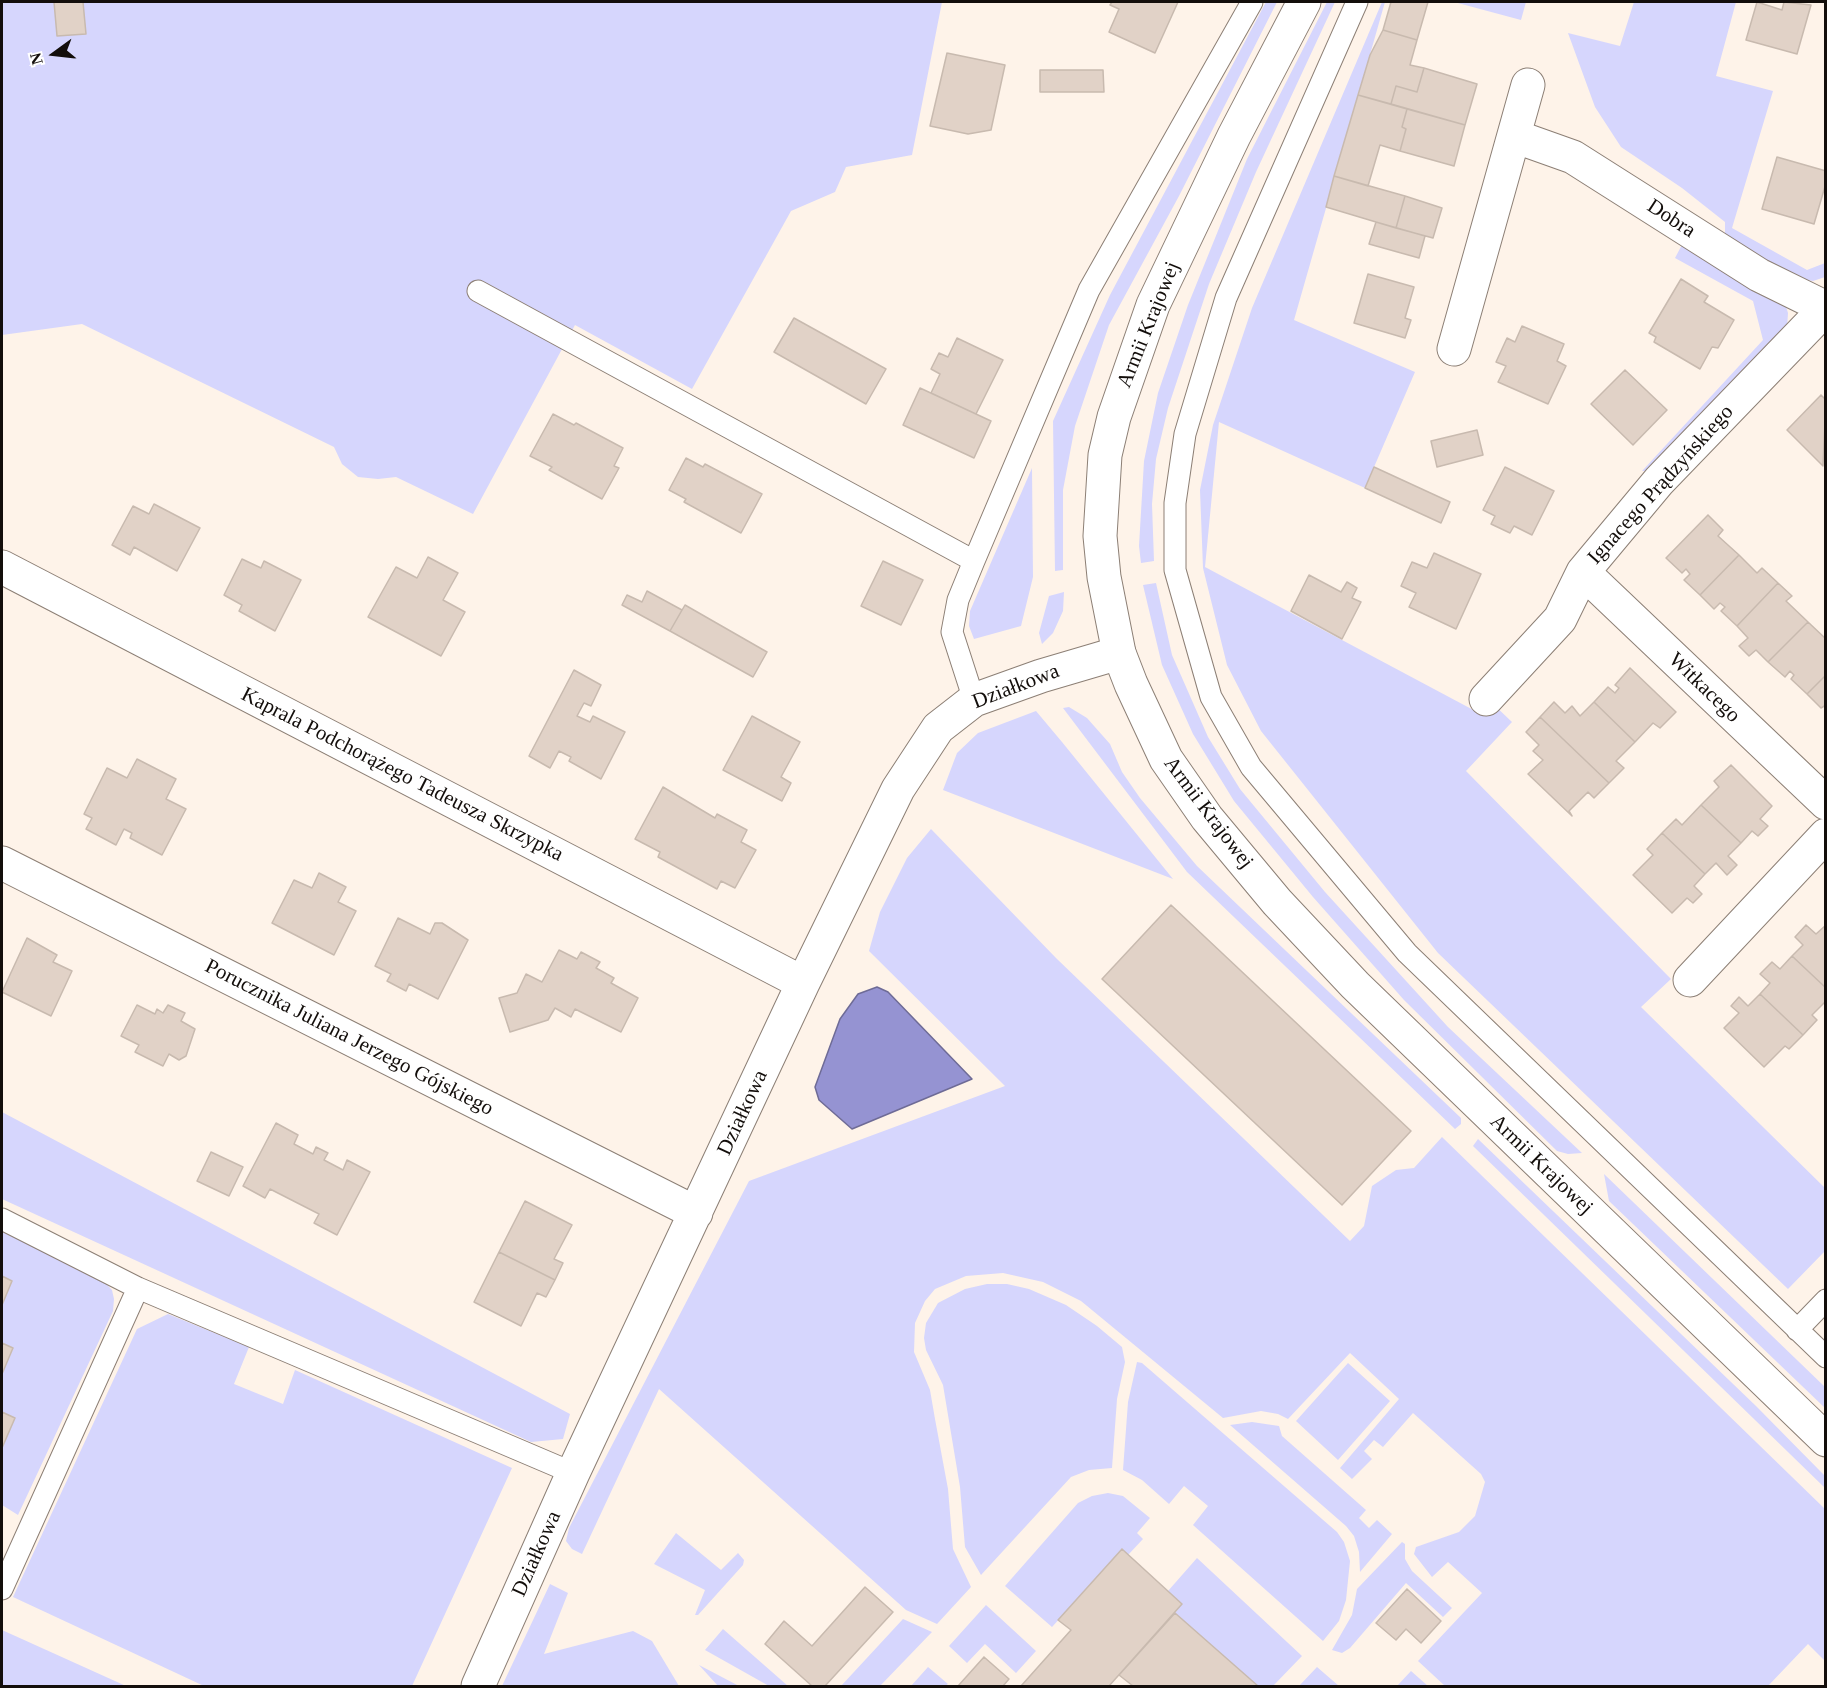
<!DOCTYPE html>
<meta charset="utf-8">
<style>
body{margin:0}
#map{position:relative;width:1827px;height:1688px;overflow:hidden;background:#fef3e9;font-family:"Times New Roman",serif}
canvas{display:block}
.frame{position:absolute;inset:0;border:3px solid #130e0b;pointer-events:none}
.north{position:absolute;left:24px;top:24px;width:60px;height:60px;-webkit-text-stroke:4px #fff;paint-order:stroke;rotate:255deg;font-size:16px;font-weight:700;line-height:24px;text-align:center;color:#130e0b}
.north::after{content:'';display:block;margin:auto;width:21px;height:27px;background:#130e0b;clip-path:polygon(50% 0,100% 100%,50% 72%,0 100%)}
</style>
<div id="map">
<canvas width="1827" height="1688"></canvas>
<div class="frame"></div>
<div class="north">N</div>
</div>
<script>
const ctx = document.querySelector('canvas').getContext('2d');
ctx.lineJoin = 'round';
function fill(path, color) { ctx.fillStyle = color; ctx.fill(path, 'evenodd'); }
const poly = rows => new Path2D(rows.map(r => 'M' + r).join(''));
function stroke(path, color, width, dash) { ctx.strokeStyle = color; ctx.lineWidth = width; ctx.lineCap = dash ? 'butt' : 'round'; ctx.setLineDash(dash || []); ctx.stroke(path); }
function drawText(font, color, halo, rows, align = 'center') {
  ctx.font = font + ' "Times New Roman",serif'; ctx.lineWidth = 4.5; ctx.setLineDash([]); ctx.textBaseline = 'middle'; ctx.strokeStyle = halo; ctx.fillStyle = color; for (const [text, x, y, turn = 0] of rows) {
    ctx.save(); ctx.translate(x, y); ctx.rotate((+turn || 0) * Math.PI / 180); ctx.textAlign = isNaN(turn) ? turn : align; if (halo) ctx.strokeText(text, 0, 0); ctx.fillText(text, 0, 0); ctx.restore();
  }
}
const green = poly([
 [2,2,942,2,912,155,846,167,835,192,791,211,692,389,575,325,473,514,396,477,378,479,358,477,342,464,334,447,82,324,2,335],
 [1266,2,1277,2,1179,196,1109,325,1075,426,1063,490,1063,570,1055,571,1053,421,1110,295],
 [1327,2,1335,2,1256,172,1209,284,1168,408,1156,459,1152,504,1154,561,1141,563,1139,546,1144,461,1158,393,1188,305,1247,159],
 [1382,2,1385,2,1294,320,1415,372,1365,488,1219,422,1205,567,1479,713,1491,702,1512,722,1466,771,1671,979,1641,1007,1825,1188,1825,1251,1788,1289,1438,953,1261,731,1227,665,1203,568,1200,490,1213,425,1252,308],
 [1454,2,1526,2,1521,20],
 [1634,2,1736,2,1716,76,1773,91,1732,228,1807,270,1825,263,1825,277,1813,281,1795,278,1725,236,1725,222,1682,188,1621,147,1595,107,1568,33,1620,46],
 [1685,239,1784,300,1788,313,1787,328,1651,471,1642,471,1763,340,1753,301,1675,258],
 [1032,468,1033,577,1021,626,974,639,969,626,970,611],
 [1156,583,1172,655,1208,737,1240,789,1325,892,1448,1027,1582,1153,1568,1154,1557,1151,1404,1000,1313,897,1234,801,1193,734,1162,665,1143,585],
 [1064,592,1063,611,1053,633,1042,644,1039,633,1049,596],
 [1069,707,1087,718,1110,744,1122,772,1140,798,1197,866,1461,1118,1461,1124,1455,1129,1187,872,1063,708],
 [1036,711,1062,742,1173,879,943,790,957,753,978,733],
 [931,829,1057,959,1350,1241,1364,1226,1372,1186,1396,1170,1414,1168,1442,1137,1825,1509,1825,1661,1808,1644,1768,1686,1445,1686,1418,1661,1482,1593,1448,1562,1432,1577,1414,1554,1416,1547,1459,1532,1475,1516,1485,1482,1481,1474,1413,1413,1383,1447,1374,1440,1364,1451,1372,1459,1352,1479,1340,1468,1399,1399,1350,1353,1288,1419,1278,1414,1261,1411,1223,1418,1081,1301,1043,1282,1003,1273,966,1276,935,1289,925,1301,915,1323,914,1352,930,1390,935,1419,948,1489,953,1549,971,1587,937,1624,906,1610,659,1389,582,1554,572,1549,566,1541,569,1528,749,1181,1005,1086,869,951,880,912,907,858],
 [2,1112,570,1414,563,1439,531,1442,2,1199],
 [1478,1139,1756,1406,1825,1476,1825,1488,1473,1146],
 [1604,1174,1825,1387,1825,1408,1609,1201],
 [2,1232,97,1274,112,1290,114,1299,113,1311,18,1515,2,1505,2,1448,15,1418,2,1412,2,1374,13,1349,2,1343,2,1305,12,1281,2,1276],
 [987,1284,1007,1284,1029,1289,1066,1305,1097,1326,1122,1347,1125,1362,1117,1399,1112,1468,1089,1470,1071,1477,981,1575,965,1547,960,1487,943,1385,926,1350,924,1338,926,1323,938,1303,965,1289],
 [168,1314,249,1347,234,1384,283,1404,295,1370,512,1468,412,1686,204,1686,13,1597,137,1329],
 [1137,1362,1142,1363,1337,1532,1344,1542,1350,1561,1346,1600,1339,1621,1323,1641,1193,1525,1208,1506,1184,1486,1169,1504,1142,1480,1123,1470,1128,1402],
 [1348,1363,1390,1401,1338,1460,1296,1421],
 [1252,1422,1279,1426,1282,1436,1366,1510,1359,1518,1369,1528,1377,1520,1392,1534,1360,1572,1359,1552,1354,1536,1346,1526,1230,1425],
 [1108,1493,1123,1496,1150,1518,1137,1533,1143,1539,1128,1555,1122,1550,1052,1627,1005,1586,1078,1503,1092,1496],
 [676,1533,721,1570,738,1553,744,1560,743,1565,698,1615,695,1615,705,1590,654,1564],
 [1402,1542,1405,1544,1405,1559,1412,1571,1452,1608,1443,1617,1406,1583,1350,1648,1342,1653,1332,1650,1352,1615,1357,1589],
 [1197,1558,1302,1656,1273,1686,1258,1686,1175,1613,1182,1604,1168,1591],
 [550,1584,568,1593,544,1654,633,1631,652,1641,679,1686,502,1686],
 [986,1605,1036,1651,1016,1673,985,1644,967,1663,949,1646],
 [903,1619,932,1632,880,1686,841,1686],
 [723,1629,788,1686,769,1686,705,1650],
 [2,1630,126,1686,2,1686],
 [699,1665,739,1686,718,1686],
 [928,1667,948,1684,945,1686,911,1686],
 [1317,1667,1339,1686,1299,1686],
 [1411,1671,1428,1686,1397,1686]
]);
const water = poly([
 [877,987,888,992,972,1079,852,1129,819,1100,815,1087,840,1019,858,994,877,987]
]);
const building = poly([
 [54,2,83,2,86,34,57,36,54,2],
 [1112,2,1178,2,1155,53,1109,32,1119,9,1110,5,1112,2],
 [1391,2,1428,2,1417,40,1383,30,1391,2],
 [1757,2,1782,10,1784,2,1811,5,1797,54,1746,40,1757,2],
 [1383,30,1417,40,1410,65,1424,68,1417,92,1396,86,1391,104,1358,95,1370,55,1383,30],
 [947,53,1005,65,991,130,968,134,930,126,947,53],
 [1424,68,1477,84,1465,125,1391,104,1396,86,1417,92,1424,68],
 [1040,70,1103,70,1104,92,1040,92,1040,70],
 [1358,95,1407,109,1402,127,1406,129,1400,151,1380,145,1368,186,1334,176,1358,95],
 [1407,109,1465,125,1454,166,1400,151,1406,129,1402,127,1407,109],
 [1777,157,1826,171,1826,183,1814,224,1762,209,1777,157],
 [1334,176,1405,196,1396,228,1326,207,1334,176],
 [1405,196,1442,208,1433,238,1396,228,1405,196],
 [1376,222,1425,236,1419,258,1369,244,1376,222],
 [1368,274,1414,287,1405,318,1411,320,1405,338,1354,323,1368,274],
 [1681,279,1708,296,1704,302,1734,320,1718,348,1712,347,1700,369,1654,342,1656,337,1649,333,1681,279],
 [794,318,886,369,866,404,774,352,794,318],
 [1522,326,1564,344,1557,361,1566,366,1548,404,1498,382,1506,366,1496,362,1507,338,1515,342,1522,326],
 [957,338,1003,360,976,414,931,393,940,374,931,369,939,353,948,357,957,338],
 [1625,370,1667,410,1633,445,1591,404,1625,370],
 [920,388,991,421,974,458,903,425,920,388],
 [1821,395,1826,400,1823,466,1787,430,1821,395],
 [553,414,574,425,576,423,623,448,614,466,619,468,602,499,549,470,552,467,530,456,553,414],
 [1477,430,1483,455,1437,467,1431,441,1477,430],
 [686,458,703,467,705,464,762,494,741,533,684,502,686,499,669,490,686,458],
 [1374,467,1450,502,1441,523,1365,488,1374,467],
 [1505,467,1554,491,1532,535,1514,526,1510,533,1491,524,1495,516,1483,510,1505,467],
 [154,504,200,528,177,571,134,547,130,555,112,545,133,506,149,514,154,504],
 [1708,515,1723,530,1718,536,1739,555,1700,595,1684,580,1690,574,1686,569,1682,573,1666,558,1708,515],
 [1434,553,1481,574,1456,629,1409,607,1416,593,1401,586,1412,562,1427,568,1434,553],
 [1739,555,1757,573,1762,568,1778,583,1737,626,1721,611,1725,607,1720,603,1714,609,1700,595,1739,555],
 [428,557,458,573,443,600,465,612,441,656,368,617,396,567,417,578,428,557],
 [242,559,261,568,264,561,301,580,275,631,239,611,242,605,224,595,242,559],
 [883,561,923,580,901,625,861,606,883,561],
 [1309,575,1341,592,1347,582,1357,588,1352,598,1361,602,1342,639,1291,611,1309,575],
 [1778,583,1792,596,1786,601,1808,622,1768,662,1756,650,1749,656,1739,646,1748,638,1737,626,1778,583],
 [647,591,682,610,670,631,622,605,627,595,642,602,647,591],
 [685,605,767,652,753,677,670,631,685,605],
 [1808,622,1826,639,1826,675,1807,694,1791,679,1794,675,1790,671,1785,677,1768,662,1808,622],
 [1630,668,1676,712,1660,728,1653,723,1635,742,1594,702,1608,687,1615,693,1619,688,1615,685,1630,668],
 [574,670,601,685,591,706,584,703,577,716,590,722,593,716,625,732,601,779,569,761,571,757,559,751,550,768,529,756,574,670],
 [1826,675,1826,705,1821,708,1807,694,1826,675],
 [1554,702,1565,713,1572,706,1580,716,1594,702,1635,742,1616,761,1624,768,1609,783,1540,717,1554,702],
 [752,716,800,742,781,777,791,783,782,801,723,770,752,716],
 [1540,717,1609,783,1594,798,1588,792,1569,811,1572,816,1528,774,1543,760,1533,751,1539,745,1526,732,1540,717],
 [137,759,176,779,166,799,186,809,162,855,130,838,132,833,124,829,116,845,86,829,92,818,84,814,107,768,127,778,137,759],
 [1731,765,1772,806,1760,819,1768,826,1758,836,1752,831,1741,843,1701,805,1719,787,1714,781,1731,765],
 [663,787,715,818,717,814,747,830,741,842,756,850,735,888,721,881,717,889,658,857,660,852,635,839,663,787],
 [1701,805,1741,843,1728,856,1737,865,1727,875,1716,863,1705,874,1662,833,1676,819,1682,825,1701,805],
 [1662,833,1705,874,1694,886,1702,894,1693,903,1687,898,1672,913,1633,875,1653,855,1647,849,1662,833],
 [319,873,346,887,338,902,356,911,334,955,272,923,294,880,312,888,319,873],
 [1171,905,1411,1131,1342,1205,1102,979,1171,905],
 [398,918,430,934,435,923,442,923,468,940,438,999,409,984,406,991,387,981,391,974,375,966,398,918],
 [1806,925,1816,934,1826,925,1826,988,1792,956,1803,945,1795,937,1806,925],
 [27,938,57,955,53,962,72,971,51,1016,2,992,27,938],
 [559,950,577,959,581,952,600,962,596,968,614,978,611,983,638,998,621,1032,575,1009,571,1017,555,1008,548,1020,510,1032,499,998,517,993,526,974,542,982,559,950],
 [1792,956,1826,988,1826,1001,1812,1015,1817,1020,1803,1035,1760,994,1770,983,1760,974,1772,962,1780,969,1792,956],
 [1760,994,1803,1035,1789,1049,1785,1046,1764,1067,1724,1028,1739,1013,1731,1006,1739,997,1748,1006,1760,994],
 [137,1005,155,1014,157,1009,163,1013,168,1005,185,1013,181,1021,195,1029,186,1056,179,1060,169,1054,163,1066,135,1052,139,1045,121,1036,137,1005],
 [276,1123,298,1135,294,1144,313,1154,316,1147,328,1153,324,1160,343,1170,347,1160,370,1172,337,1235,314,1223,319,1214,270,1189,265,1198,243,1186,276,1123],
 [211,1152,243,1167,229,1196,197,1181,211,1152],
 [525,1201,572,1225,554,1259,563,1263,555,1280,499,1252,525,1201],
 [499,1252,555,1280,546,1297,537,1293,521,1326,474,1302,499,1252],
 [2,1276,12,1281,2,1305,2,1276],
 [2,1343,13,1348,2,1374,2,1343],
 [2,1412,15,1418,2,1448,2,1412],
 [1122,1549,1182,1604,1109,1686,1021,1686,1071,1630,1058,1620,1122,1549],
 [865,1587,893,1612,825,1686,812,1686,765,1644,784,1621,812,1646,865,1587],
 [1407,1589,1441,1621,1421,1643,1406,1629,1396,1640,1376,1623,1407,1589],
 [1175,1613,1258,1686,1133,1686,1119,1675,1175,1613],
 [984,1657,1009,1679,1003,1686,958,1686,984,1657]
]);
const lane = poly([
 [1357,2,1226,298,1185,434,1175,503,1175,570,1211,697,1251,767,1407,953,1826,1357],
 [478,291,974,561],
 [974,700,952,632,958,600,974,561,1089,290,1252,2],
 [2,1219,138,1288],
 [1797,1330,1826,1300],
 [2,1589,138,1288,573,1473]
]);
const street = poly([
 [1514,136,1573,157,1759,275,1826,308],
 [1454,349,1528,85],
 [2,567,803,983],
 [1583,572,1826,803],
 [1486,699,1560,619,1583,572,1659,481,1826,308],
 [2,863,696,1213],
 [1690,980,1826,835],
 [478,1686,573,1473,803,983,898,789,938,728,974,700,1041,676,1119,653]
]);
const secondary = poly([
 [1304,2,1234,136,1153,305,1114,417,1105,455,1100,536,1104,577,1119,653,1131,684,1166,759,1207,818,1277,902,1355,985,1826,1440]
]);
const streetNames = [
 ["Dobra",1671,219,33],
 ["Armii Krajowej",1149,325,-68],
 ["Ignacego Prądzyńskiego",1661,485,-48],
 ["Działkowa",1016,687,-21],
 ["Witkacego",1704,688,44],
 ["Kaprala Podchorążego Tadeusza Skrzypka",402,775,27],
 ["Armii Krajowej",1208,813,53],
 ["Porucznika Juliana Jerzego Gójskiego",349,1038,27],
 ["Działkowa",743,1113,-65],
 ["Armii Krajowej",1541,1165,44],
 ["Działkowa",537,1554,-66]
];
fill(green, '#d6d6fd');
fill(water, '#9593d2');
stroke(water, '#6e6b96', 1.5);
fill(building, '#e1d2c7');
stroke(building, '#c8baaf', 1.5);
stroke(lane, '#8c7f75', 23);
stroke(street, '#8c7f75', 35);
stroke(secondary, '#8c7f75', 35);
stroke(lane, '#fff', 21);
stroke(street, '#fff', 33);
stroke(secondary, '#fff', 33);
drawText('21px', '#130e0b', '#fff', streetNames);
</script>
